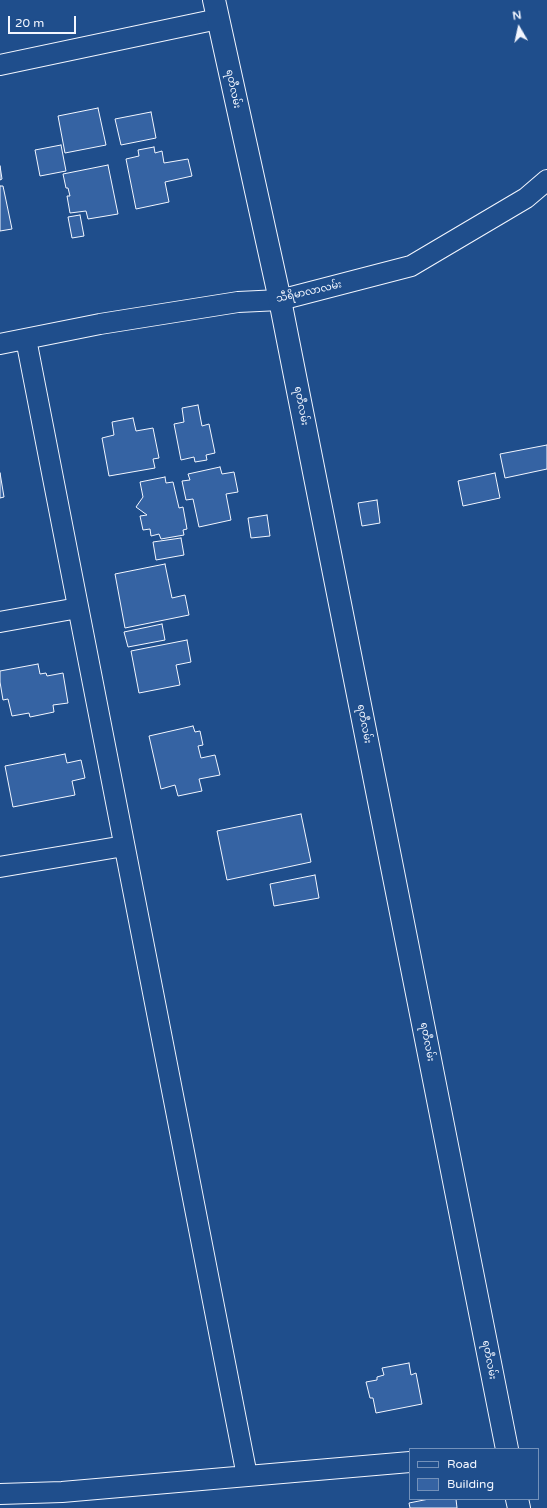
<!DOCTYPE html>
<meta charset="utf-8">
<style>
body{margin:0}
#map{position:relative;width:547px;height:1508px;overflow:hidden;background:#1f4e8c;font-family:"Varela Round",sans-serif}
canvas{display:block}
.legend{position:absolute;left:409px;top:1448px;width:130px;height:52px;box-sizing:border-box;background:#1f4e8c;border:1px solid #7391ba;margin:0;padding:5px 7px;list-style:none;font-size:12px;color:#f2f6ff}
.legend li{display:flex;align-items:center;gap:8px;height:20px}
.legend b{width:20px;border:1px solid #7391ba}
.north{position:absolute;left:499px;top:8px;width:40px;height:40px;-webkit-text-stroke:3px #1f4e8c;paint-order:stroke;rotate:351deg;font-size:11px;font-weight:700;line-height:16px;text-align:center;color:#f2f6ff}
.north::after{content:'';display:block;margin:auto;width:14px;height:18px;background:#f2f6ff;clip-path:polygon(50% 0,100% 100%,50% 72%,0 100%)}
.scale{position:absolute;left:8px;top:16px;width:68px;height:18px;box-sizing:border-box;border:2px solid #f2f6ff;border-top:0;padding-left:5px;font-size:12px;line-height:14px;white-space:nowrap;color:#f2f6ff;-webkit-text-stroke:3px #1f4e8c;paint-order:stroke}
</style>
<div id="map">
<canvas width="547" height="1508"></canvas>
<ul class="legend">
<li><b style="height:5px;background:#1f4e8c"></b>Road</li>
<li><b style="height:11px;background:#3563a3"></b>Building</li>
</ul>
<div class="north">N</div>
<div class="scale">20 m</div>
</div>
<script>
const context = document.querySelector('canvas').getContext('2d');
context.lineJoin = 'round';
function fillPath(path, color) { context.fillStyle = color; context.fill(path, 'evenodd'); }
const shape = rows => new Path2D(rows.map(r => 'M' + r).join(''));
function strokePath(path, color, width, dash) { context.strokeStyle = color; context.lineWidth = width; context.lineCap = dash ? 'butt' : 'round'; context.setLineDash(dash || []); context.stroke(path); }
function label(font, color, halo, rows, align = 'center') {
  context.font = font + ' "Varela Round","Noto Sans Myanmar",sans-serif'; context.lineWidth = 3; context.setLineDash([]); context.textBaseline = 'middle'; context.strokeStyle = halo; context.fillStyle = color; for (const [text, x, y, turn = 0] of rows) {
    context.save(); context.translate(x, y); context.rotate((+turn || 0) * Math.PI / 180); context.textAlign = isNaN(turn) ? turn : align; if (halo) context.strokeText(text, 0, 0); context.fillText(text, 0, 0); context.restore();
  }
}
const building = shape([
 [98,108,106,145,65,153,58,116,98,108],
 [151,112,156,138,121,145,115,119,151,112],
 [61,145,66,171,40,176,35,150,61,145],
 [154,147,155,153,162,151,164,163,188,159,192,176,165,182,169,202,136,209,126,159,139,156,138,150,154,147],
 [108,165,118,214,88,219,86,211,70,213,67,196,70,196,68,188,66,188,63,174,108,165],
 [0,166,2,179,0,180,0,166],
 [0,186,3,186,12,229,0,231,0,186],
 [80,215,84,236,72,238,68,217,80,215],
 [198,405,202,426,209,424,215,453,206,455,207,460,195,462,194,457,181,460,174,424,184,422,182,408,198,405],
 [133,418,136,431,153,428,159,458,153,459,155,468,109,476,102,438,114,435,112,422,133,418],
 [547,445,547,469,505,478,500,454,547,445],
 [220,467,222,474,234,472,238,492,226,494,231,520,199,527,193,499,186,500,182,481,190,480,188,474,220,467],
 [0,473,4,497,0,498,0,473],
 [495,473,500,498,463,506,458,481,495,473],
 [165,477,166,483,173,482,179,508,183,507,187,529,183,530,184,535,161,539,159,534,151,536,150,529,143,530,140,516,147,515,136,507,143,497,140,482,165,477],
 [377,500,380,523,362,526,358,503,377,500],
 [267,515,270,536,251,538,248,518,267,515],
 [181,538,184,555,156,560,153,542,181,538],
 [165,564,172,598,185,595,189,615,125,628,115,574,165,564],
 [162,624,165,640,128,647,124,632,162,624],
 [187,640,191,662,176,665,180,685,139,693,131,651,187,640],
 [38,664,40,674,46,673,47,676,63,673,68,703,53,705,54,712,30,717,29,713,12,716,8,699,3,700,0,682,0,671,38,664],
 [193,726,195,732,200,731,203,745,198,746,201,758,215,755,220,775,199,779,202,791,178,796,175,785,161,789,149,736,193,726],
 [65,754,67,763,81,760,85,778,72,781,75,795,13,807,5,766,65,754],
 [301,814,311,862,227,880,217,831,301,814],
 [315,875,319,898,274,906,270,884,315,875],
 [409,1363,411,1375,416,1373,422,1404,376,1413,373,1398,370,1398,366,1382,377,1380,377,1377,384,1375,382,1368,409,1363],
 [429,1499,456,1499,457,1508,410,1508,409,1503,429,1499]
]);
fillPath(building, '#3563a3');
strokePath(building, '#f2f6ff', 1);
const street = shape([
 [0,65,218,19],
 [26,339,247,1476],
 [0,344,100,324,238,302,280,300,411,266,526,198,547,180],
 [0,622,78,608],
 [0,867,124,846],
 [0,1494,62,1492,410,1462]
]);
const secondary = shape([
 [214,0,280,300,507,1449],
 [517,1499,519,1508]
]);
strokePath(street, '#f2f6ff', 22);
strokePath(secondary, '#f2f6ff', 24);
strokePath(street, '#1f4e8c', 20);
strokePath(secondary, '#1f4e8c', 22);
label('10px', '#f2f6ff', '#1f4e8c', [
 ["ရတီလမ်း",233,89,78],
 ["သီရိမာလာလမ်း",309,292,-13],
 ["ရတီလမ်း",301,406,79],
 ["ရတီလမ်း",364,724,79],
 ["ရတီလမ်း",427,1042,79],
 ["ရတီလမ်း",489,1360,79]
]);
</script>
